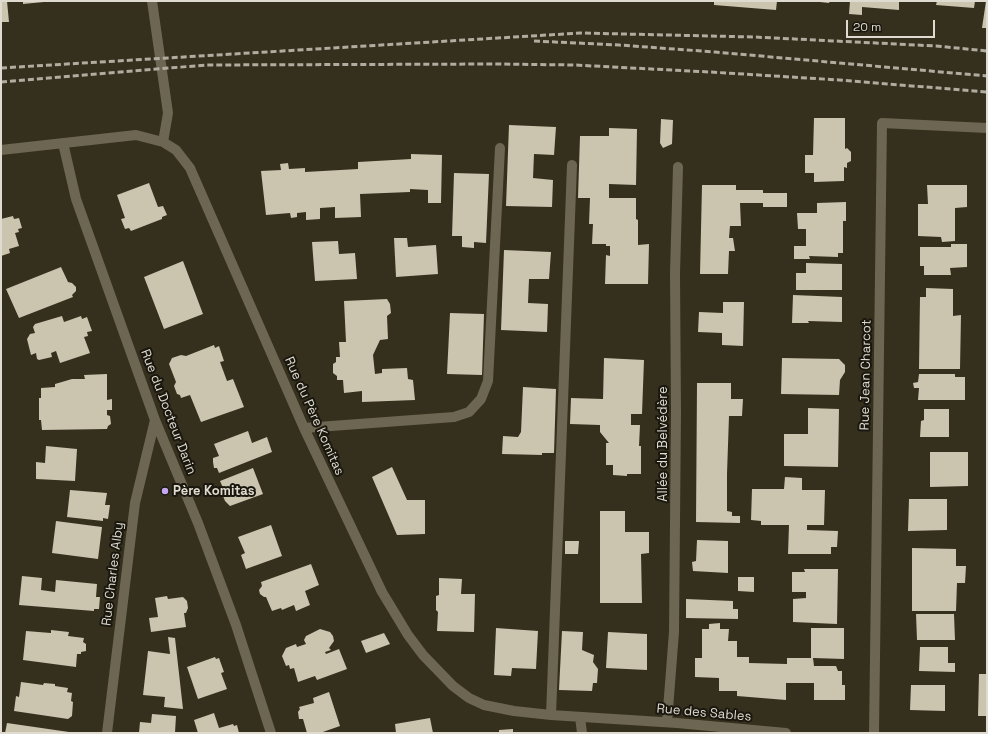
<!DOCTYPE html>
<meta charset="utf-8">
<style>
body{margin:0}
#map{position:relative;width:988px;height:734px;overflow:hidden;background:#352f1d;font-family:"Space Grotesk",sans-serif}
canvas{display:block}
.frame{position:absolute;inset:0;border:2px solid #dfdbd0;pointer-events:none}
.scale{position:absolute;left:846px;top:20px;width:89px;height:18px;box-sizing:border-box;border:2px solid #dfdbd0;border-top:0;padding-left:5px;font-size:12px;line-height:14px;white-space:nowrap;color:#dfdbd0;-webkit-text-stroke:3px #1a170f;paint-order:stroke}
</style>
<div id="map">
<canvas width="988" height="734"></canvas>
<div class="frame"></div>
<div class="scale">20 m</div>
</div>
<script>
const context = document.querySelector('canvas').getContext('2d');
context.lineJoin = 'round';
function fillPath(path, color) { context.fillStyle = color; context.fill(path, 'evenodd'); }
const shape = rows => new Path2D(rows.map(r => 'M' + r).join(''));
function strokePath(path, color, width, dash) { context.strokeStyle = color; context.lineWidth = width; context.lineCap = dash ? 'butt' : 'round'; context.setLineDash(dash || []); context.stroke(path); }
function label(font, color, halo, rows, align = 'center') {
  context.font = font + ' "Space Grotesk",sans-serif'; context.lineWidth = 4; context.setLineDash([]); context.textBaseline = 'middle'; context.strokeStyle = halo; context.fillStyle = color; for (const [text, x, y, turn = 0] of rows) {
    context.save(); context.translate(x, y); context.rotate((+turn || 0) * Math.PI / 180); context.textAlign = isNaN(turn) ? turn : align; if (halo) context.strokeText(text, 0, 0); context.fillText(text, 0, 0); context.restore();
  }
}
fillPath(shape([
 [1,1,7,1,9,22,1,22],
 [23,1,44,1,44,2,23,4],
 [714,1,777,1,776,10,714,5],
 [820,1,830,1,829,3,820,2],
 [850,1,899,1,899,10,862,7,862,15,849,14],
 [937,1,975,1,974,8,936,5],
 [986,1,987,1,987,28,982,28],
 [814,118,845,118,845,149,847,148,851,152,851,161,847,163,847,168,844,167,844,181,814,182,814,173,805,173,805,155,813,155],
 [661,119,673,120,672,144,663,148,660,143],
 [509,125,556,127,554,155,534,154,533,178,553,180,552,207,506,206],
 [609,128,637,129,636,185,609,184,609,198,636,198,636,219,638,220,638,245,649,244,648,284,605,284,606,255,610,256,610,246,606,246,606,244,592,244,593,224,589,224,590,198,578,198,580,136,609,136],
 [411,154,442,155,441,203,428,203,428,190,410,189,410,192,360,194,361,217,335,218,335,207,320,208,320,219,306,220,306,212,297,213,297,217,291,218,290,213,266,215,261,171,281,170,280,164,288,163,289,169,305,168,305,172,358,169,358,162,411,159],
 [454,173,489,174,486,243,474,242,474,248,462,247,462,236,452,236],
 [149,183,158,207,163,206,167,215,162,217,162,219,131,231,129,228,125,229,121,219,125,218,117,195],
 [702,185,736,185,736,190,763,190,763,193,787,193,787,207,763,207,763,203,740,203,741,226,730,226,729,238,733,238,735,251,729,251,728,274,700,274],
 [927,185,967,185,967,207,955,208,955,241,942,242,941,237,918,236,918,204,928,204],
 [846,202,846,221,843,221,843,253,838,253,838,257,809,256,810,259,794,259,794,246,806,246,806,229,798,229,797,213,817,213,817,203],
 [13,216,14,219,19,218,22,228,18,229,19,232,15,233,19,246,9,249,10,253,1,256,1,219],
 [394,238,407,238,408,247,436,245,438,274,396,277],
 [338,241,339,254,355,253,357,279,315,281,312,242],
 [951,244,967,244,967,267,950,268,951,275,924,275,924,266,920,266,920,247,951,247],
 [504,250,551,252,549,279,529,279,528,303,548,304,547,332,501,330],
 [183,261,203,314,164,329,144,277],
 [806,263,842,264,842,290,796,290,796,273,806,273],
 [61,267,68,282,72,283,76,287,76,291,72,295,73,297,19,318,6,289],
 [926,288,953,289,953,316,961,315,960,369,919,369,920,297,926,297],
 [793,295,842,297,842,322,808,321,809,323,792,323],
 [387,299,390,304,391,313,387,316,388,339,380,340,373,355,375,374,382,373,382,369,407,368,408,379,413,380,415,400,362,402,362,391,344,393,343,380,337,380,337,376,333,373,333,364,336,362,336,357,340,357,339,342,346,342,344,301],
 [723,302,744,302,743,346,722,345,722,333,698,332,699,312,723,313],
 [450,313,484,314,482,375,447,374],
 [62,316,64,322,81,316,82,319,87,317,92,331,87,332,88,336,84,337,90,353,60,363,56,351,51,353,52,357,39,360,37,359,36,353,31,355,27,339,30,334,35,333,33,327,35,324],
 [214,345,215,348,219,346,224,361,220,362,227,381,233,379,244,407,201,422,190,395,181,398,180,395,177,394,174,386,176,382,169,364,172,358,181,355,186,356],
 [604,358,644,360,642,414,631,414,631,425,640,425,639,446,641,446,641,474,627,474,627,476,613,475,613,465,606,465,606,443,609,443,600,432,600,425,570,424,571,398,603,399],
 [782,358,839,359,845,365,845,372,840,380,839,395,781,394],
 [107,374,107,400,112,399,112,410,107,410,107,415,110,416,111,424,108,426,107,429,42,430,41,420,39,420,39,398,41,398,41,388,55,387,55,384,72,379,85,379,84,375],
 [919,374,955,374,955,377,965,377,965,400,918,400,919,388,914,388,913,383,918,382],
 [697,383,731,383,731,399,743,399,742,416,729,416,727,474,727,511,732,512,732,516,740,516,740,523,696,522],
 [523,387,556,389,554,453,542,453,542,455,502,454,503,436,518,437,521,432],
 [808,408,839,409,838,467,784,466,784,434,808,434],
 [924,409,949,409,949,437,920,437,921,421,924,420],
 [248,431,252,443,267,437,272,452,219,473,217,468,214,468,213,462,213,458,219,456,214,444],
 [46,446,77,449,75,481,36,479,36,462,45,463],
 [930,452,968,452,968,486,930,487],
 [392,467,407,500,425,500,425,534,397,535,372,477],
 [253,468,263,494,230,506,225,501,223,496,224,490,220,481],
 [785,477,802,478,802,490,825,490,824,525,807,525,807,530,838,531,837,547,831,547,831,554,788,554,789,525,761,525,761,521,751,520,752,489,784,489],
 [70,490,107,493,105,505,110,505,108,519,103,518,103,521,67,517],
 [909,499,947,499,947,530,908,531],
 [600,511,625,511,625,532,649,532,649,553,641,554,642,603,600,603],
 [56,521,102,527,98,559,52,553],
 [271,525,282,556,246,569,241,555,245,553,238,537],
 [697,540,728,541,728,573,693,571,692,562,696,561],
 [565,541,579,541,578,554,565,554],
 [912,548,956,549,956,566,966,566,965,583,957,583,956,611,912,611],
 [311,564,319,585,305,591,310,605,296,611,294,605,282,610,281,608,272,611,266,597,264,597,260,594,259,590,262,586,261,582],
 [804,569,838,569,837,624,793,622,793,599,806,598,806,592,792,592,792,572,805,572],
 [22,576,42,578,41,590,55,592,56,580,97,584,96,597,100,597,99,609,94,609,94,611,19,605],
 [738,577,754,577,754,592,738,591],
 [439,578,462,579,461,594,475,594,474,632,437,631,438,612,436,610,436,596,439,595],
 [167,596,168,599,183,597,187,601,188,608,186,613,184,613,186,627,151,632,149,618,158,617,155,598],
 [686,599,733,601,733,609,738,609,738,619,686,618],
 [916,614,954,614,955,640,917,640],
 [720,623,720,629,729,629,728,641,737,641,737,657,749,657,749,663,787,664,787,658,811,658,811,628,844,628,844,659,813,658,814,666,836,666,838,671,842,671,842,685,845,685,845,700,814,700,814,683,786,683,786,700,737,696,737,691,719,691,719,678,695,677,695,658,702,658,702,629,709,629,709,624],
 [496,628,538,631,536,669,512,668,511,676,494,675],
 [320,629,330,632,333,636,334,641,329,648,331,650,325,652,326,654,339,649,347,669,317,680,315,676,298,682,294,668,290,669,289,665,286,666,282,656,286,648,296,644,297,647,306,644,304,640,306,636],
 [51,630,69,632,68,636,84,638,83,642,86,644,86,651,81,652,81,654,77,654,76,667,23,660,26,631,51,633],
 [562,631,583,632,582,650,594,655,593,662,598,669,597,683,593,683,592,691,559,690],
 [608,632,647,634,647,670,606,668],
 [384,633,390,644,366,653,361,641],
 [168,637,175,638,183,709,164,707,165,697,143,695,148,651,170,654],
 [920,647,948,647,948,663,955,663,955,672,919,671],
 [215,657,216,659,219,658,224,672,221,673,227,689,198,699,187,667],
 [979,674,987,674,987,716,978,716],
 [21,682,43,685,44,683,55,684,55,686,68,688,67,692,72,693,71,701,73,702,72,716,68,719,14,711,16,696,19,697],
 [911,685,945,685,945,711,910,710],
 [329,692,340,726,320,733,307,733,303,719,299,719,298,712,300,709,299,707,314,703,313,698],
 [214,713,219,728,233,724,234,726,237,725,239,733,198,733,194,720],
 [152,714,176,716,175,733,139,733,140,722,151,723],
 [430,718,433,733,396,733,395,724],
 [7,723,69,732,69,733,5,733],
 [513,729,513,733,499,733,499,730]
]), '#cbc4ae');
strokePath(shape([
 [152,1,168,113,163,142],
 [63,143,76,199,155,420,198,523,236,625,271,733],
 [1,150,136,135,163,142,176,150,190,168,304,428,382,592,408,635,423,655,453,686,469,698,484,705,514,711,551,715,677,723,786,733],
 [304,428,454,417,469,412,481,399,488,381,500,148],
 [551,715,572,165],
 [580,717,582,733],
 [667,722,674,632,676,412,675,273,678,167],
 [107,733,135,503,155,420],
 [874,733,882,123,987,128]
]), '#6c6652', 10);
strokePath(shape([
 [534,41,619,45,715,52,987,76],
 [1,68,581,33,754,37,936,46,987,51],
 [1,82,206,65,498,64,574,65,710,72,839,80,987,92]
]), '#b0ac9f', 3, [6, 3]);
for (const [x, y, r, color] of [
 [165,491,4,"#c5a7f1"]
]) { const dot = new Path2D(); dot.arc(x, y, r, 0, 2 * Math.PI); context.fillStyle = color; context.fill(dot); strokePath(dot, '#1a170f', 1.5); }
label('13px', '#dfdbd0', '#1a170f', [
 ["Rue Jean Charcot",866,375,-89],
 ["Rue du Docteur Darin",168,412,69],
 ["Rue du Père Komitas",314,416,66],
 ["Allée du Belvédère",663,444,-90],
 ["Rue Charles Alby",113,574,-83],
 ["Rue des Sables",704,713,5]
]);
label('bold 13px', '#dfdbd0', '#1a170f', [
 ["Père Komitas",173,491]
], 'left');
</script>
